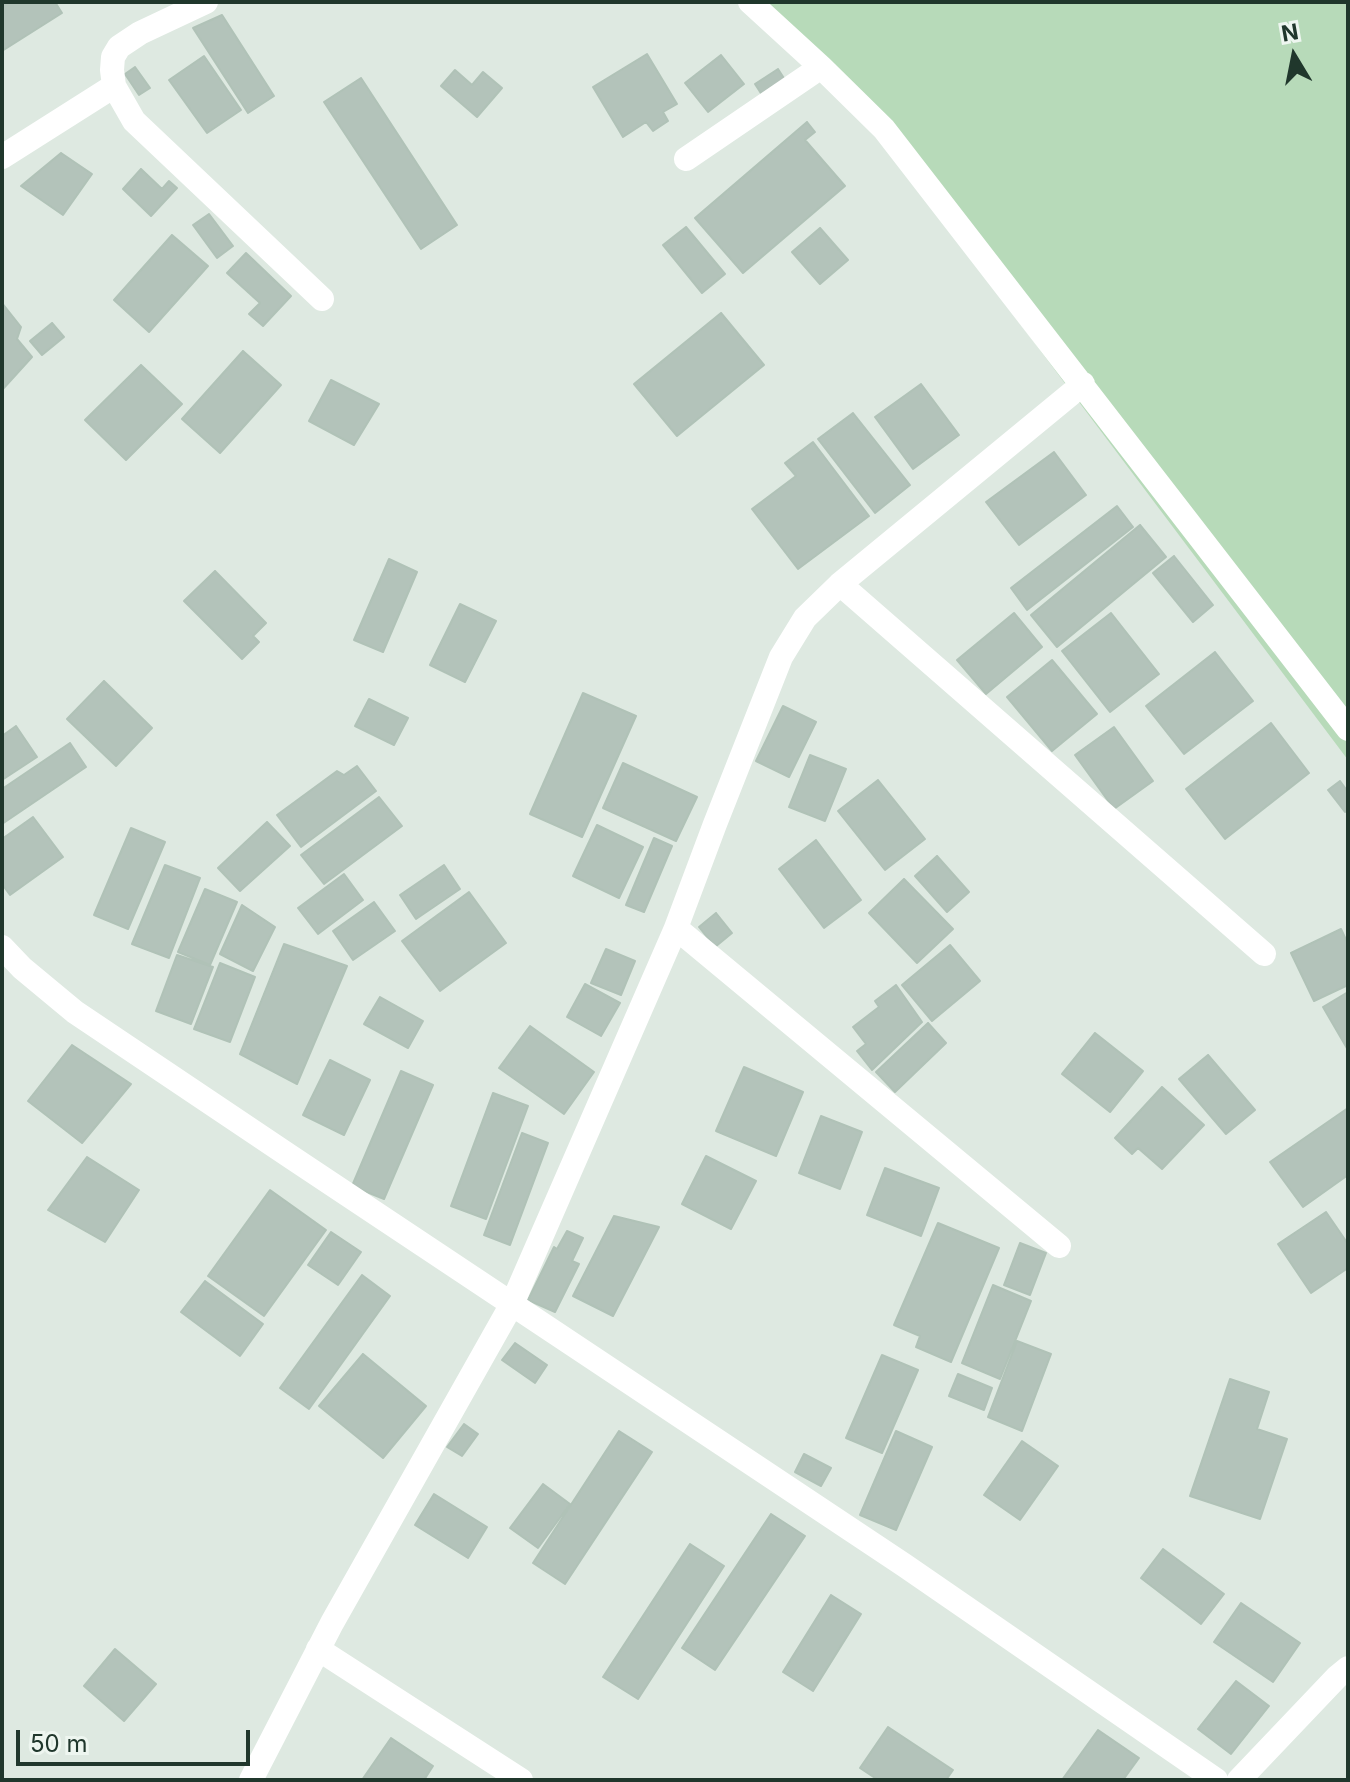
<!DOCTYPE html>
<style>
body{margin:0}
#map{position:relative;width:1350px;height:1782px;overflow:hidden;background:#dee9e1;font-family:Inter,sans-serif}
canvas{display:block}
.frame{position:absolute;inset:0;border:4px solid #20372c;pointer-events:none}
.north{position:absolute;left:1254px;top:16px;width:80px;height:80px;-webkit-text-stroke:6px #eef6f0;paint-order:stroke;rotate:350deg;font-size:22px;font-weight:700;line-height:32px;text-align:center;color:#20372c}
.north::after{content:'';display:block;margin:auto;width:28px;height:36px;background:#20372c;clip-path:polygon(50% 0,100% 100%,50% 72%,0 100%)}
.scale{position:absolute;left:16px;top:1730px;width:234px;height:36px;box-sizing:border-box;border:4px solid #20372c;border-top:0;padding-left:10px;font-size:24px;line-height:28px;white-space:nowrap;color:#20372c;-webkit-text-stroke:6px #eef6f0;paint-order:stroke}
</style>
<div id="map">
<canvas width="1350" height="1782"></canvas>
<div class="frame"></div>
<div class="north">N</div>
<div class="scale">50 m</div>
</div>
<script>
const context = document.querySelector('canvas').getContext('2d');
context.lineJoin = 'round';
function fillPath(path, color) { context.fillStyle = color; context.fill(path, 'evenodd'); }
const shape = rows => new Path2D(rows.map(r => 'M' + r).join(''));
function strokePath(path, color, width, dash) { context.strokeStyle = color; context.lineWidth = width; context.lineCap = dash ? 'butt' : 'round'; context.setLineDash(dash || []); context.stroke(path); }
fillPath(shape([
 [745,2,1348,2,1348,760,846,92]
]), '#b7dab9');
const building = shape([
 [2,2,55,2,62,13,2,51,2,2],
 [222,15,274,96,248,113,193,28,222,15],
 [647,54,677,104,663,112,668,121,653,131,646,122,623,137,593,87,647,54],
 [721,55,744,84,708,112,685,83,721,55],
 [204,56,241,110,207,133,169,80,204,56],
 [135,67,150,88,139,95,125,74,135,67],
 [778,69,787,83,764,98,755,84,778,69],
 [455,70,472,85,483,72,502,88,477,117,441,86,455,70],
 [361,78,457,225,421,249,324,102,361,78],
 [807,122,815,132,805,140,845,186,743,273,695,218,807,122],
 [61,153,92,174,63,215,21,186,61,153],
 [141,169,162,189,169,181,177,188,151,216,123,189,141,169],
 [209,214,233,246,217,258,193,225,209,214],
 [686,227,725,274,702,293,663,245,686,227],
 [820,228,848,260,820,284,792,252,820,228],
 [172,235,208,266,149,332,114,300,172,235],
 [246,253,291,296,263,326,249,314,260,303,227,273,246,253],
 [2,303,21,327,17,339,32,357,2,390,2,303],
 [721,313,764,365,677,436,634,384,721,313],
 [52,323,64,337,42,355,30,341,52,323],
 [243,351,281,385,220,453,182,419,243,351],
 [141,365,182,404,126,460,85,420,141,365],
 [331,380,379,404,354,445,309,421,331,380],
 [921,384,959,435,913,469,875,417,921,384],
 [853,413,910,485,875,513,818,439,853,413],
 [813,442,869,516,798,569,752,509,796,476,785,463,813,442],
 [1054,452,1086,495,1019,545,986,502,1054,452],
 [1117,506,1133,527,1027,610,1011,588,1117,506],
 [1140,525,1166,557,1057,647,1031,615,1140,525],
 [1174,556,1213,605,1193,622,1153,573,1174,556],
 [389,559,417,572,383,652,354,640,389,559],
 [215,571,266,623,253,636,259,642,242,659,184,601,215,571],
 [460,604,496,621,465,682,430,665,460,604],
 [1014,613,1042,647,986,694,957,660,1014,613],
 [1111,613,1159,674,1110,712,1062,651,1111,613],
 [1215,652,1253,701,1184,754,1146,706,1215,652],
 [1052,660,1097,714,1052,751,1007,697,1052,660],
 [104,681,152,728,116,766,67,719,104,681],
 [583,693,636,716,582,837,530,814,583,693],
 [369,699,408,718,394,745,355,726,369,699],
 [783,706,816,722,789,777,756,761,783,706],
 [1271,723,1309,773,1225,839,1186,789,1271,723],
 [16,726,37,757,2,780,2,736,16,726],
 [1114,727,1153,781,1114,809,1075,755,1114,727],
 [70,743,86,767,2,824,2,789,70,743],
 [810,755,846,769,825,821,789,807,810,755],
 [623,763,697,797,676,841,603,808,623,763],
 [357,766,376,791,301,847,277,815,337,771,344,775,357,766],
 [878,780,925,839,885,870,838,811,878,780],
 [1340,781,1348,792,1348,810,1345,812,1328,790,1340,781],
 [379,797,402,826,324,884,301,855,379,797],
 [33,817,63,857,10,895,2,884,2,839,33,817],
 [267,822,290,846,240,891,218,868,267,822],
 [597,825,643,847,619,898,573,876,597,825],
 [131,828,165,842,128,929,94,915,131,828],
 [654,838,672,846,644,912,626,905,654,838],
 [816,840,861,900,824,928,779,869,816,840],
 [937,856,969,892,947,912,915,876,937,856],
 [165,865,200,878,169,958,132,944,165,865],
 [444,865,460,889,416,919,400,895,444,865],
 [344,874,363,900,318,934,298,908,344,874],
 [904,879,953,929,917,963,869,913,904,879],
 [205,889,237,902,210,965,178,952,205,889],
 [469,892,506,943,440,991,402,941,469,892],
 [374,902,395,931,353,960,333,931,374,902],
 [242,905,275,927,253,971,220,954,242,905],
 [716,913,732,933,715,947,699,927,716,913],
 [1341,929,1348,944,1348,985,1314,1001,1291,953,1341,929],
 [284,944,347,966,297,1084,240,1054,284,944],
 [950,945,980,981,932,1021,902,985,950,945],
 [606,949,635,961,621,995,591,983,606,949],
 [177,955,213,967,191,1024,156,1011,177,955],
 [220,963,255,977,230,1042,194,1029,220,963],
 [585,984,620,1003,601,1036,567,1017,585,984],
 [896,985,922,1022,872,1070,857,1051,866,1044,853,1027,879,1007,875,1001,896,985],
 [1348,992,1348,1050,1323,1007,1348,992],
 [380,997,423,1021,408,1048,364,1024,380,997],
 [928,1023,946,1043,895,1092,876,1072,928,1023],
 [530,1026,594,1072,564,1114,499,1068,530,1026],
 [1095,1033,1143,1071,1110,1112,1062,1074,1095,1033],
 [72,1045,131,1084,82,1143,28,1101,72,1045],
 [1208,1055,1255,1110,1226,1134,1179,1079,1208,1055],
 [330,1060,370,1080,344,1135,303,1115,330,1060],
 [744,1067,803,1092,776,1156,716,1131,744,1067],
 [401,1071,433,1085,384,1199,352,1186,401,1071],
 [1162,1087,1204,1125,1162,1169,1138,1148,1132,1154,1115,1138,1162,1087],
 [493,1093,528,1106,486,1219,451,1206,493,1093],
 [1348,1108,1348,1175,1303,1207,1270,1162,1348,1108],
 [821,1116,862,1132,840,1189,799,1173,821,1116],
 [522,1133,548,1143,510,1245,484,1235,522,1133],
 [706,1156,756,1181,731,1229,682,1204,706,1156],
 [87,1157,139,1190,105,1242,48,1210,87,1157],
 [885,1168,939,1188,921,1236,867,1215,885,1168],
 [270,1190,326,1230,264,1316,208,1276,270,1190],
 [1326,1212,1348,1244,1348,1268,1311,1293,1278,1244,1326,1212],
 [614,1216,659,1227,613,1316,573,1296,614,1216],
 [938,1223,999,1248,951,1362,916,1347,920,1336,894,1325,938,1223],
 [567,1231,583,1238,572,1261,579,1264,555,1312,528,1300,554,1247,557,1249,567,1231],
 [331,1232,361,1252,338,1285,308,1265,331,1232],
 [1020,1243,1046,1253,1030,1295,1004,1285,1020,1243],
 [362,1275,390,1296,309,1409,280,1388,362,1275],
 [205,1281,263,1324,240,1356,181,1312,205,1281],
 [993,1285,1031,1301,1000,1379,962,1363,993,1285],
 [1017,1341,1051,1354,1022,1431,988,1417,1017,1341],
 [515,1343,547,1365,535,1383,502,1360,515,1343],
 [363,1354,426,1406,383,1458,319,1406,363,1354],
 [882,1355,918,1370,882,1453,846,1438,882,1355],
 [958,1374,992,1388,984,1410,949,1396,958,1374],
 [1230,1379,1269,1392,1257,1429,1287,1439,1260,1519,1190,1496,1230,1379],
 [464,1424,478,1434,462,1456,447,1447,464,1424],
 [619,1431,652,1452,565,1584,533,1563,619,1431],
 [896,1431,932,1447,896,1530,860,1515,896,1431],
 [1022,1441,1058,1466,1020,1520,984,1495,1022,1441],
 [804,1454,831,1468,821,1486,795,1472,804,1454],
 [543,1484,570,1504,538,1548,510,1528,543,1484],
 [434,1494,487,1527,468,1558,415,1525,434,1494],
 [771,1514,805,1536,715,1670,682,1648,771,1514],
 [690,1544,724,1566,638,1699,603,1677,690,1544],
 [1163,1549,1224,1594,1201,1624,1141,1578,1163,1549],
 [831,1595,861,1614,813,1691,783,1672,831,1595],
 [1241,1603,1300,1643,1273,1682,1214,1642,1241,1603],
 [115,1649,156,1684,124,1721,84,1686,115,1649],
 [1236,1681,1269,1706,1231,1754,1198,1729,1236,1681],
 [888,1727,953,1770,946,1780,878,1780,860,1768,888,1727],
 [1098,1730,1139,1758,1123,1780,1062,1780,1098,1730],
 [391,1738,433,1766,424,1780,362,1780,391,1738]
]);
fillPath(building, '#b3c3ba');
strokePath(building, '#b0c2b7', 2);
strokePath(shape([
 [206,2,140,33,119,47,113,57,112,70,114,86,134,121,322,299],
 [750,2,821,67,884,129,1348,729],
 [2,157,114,86],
 [686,159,821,67],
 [840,584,1264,954],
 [676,928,1059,1246],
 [2,947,22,968,75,1012,291,1157,904,1565,1216,1780],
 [318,1649,521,1780],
 [251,1780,332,1623,512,1304,676,928,715,824,781,657,805,618,840,584,1083,384],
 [1239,1780,1337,1677,1348,1668]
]), '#fff', 24);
</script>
